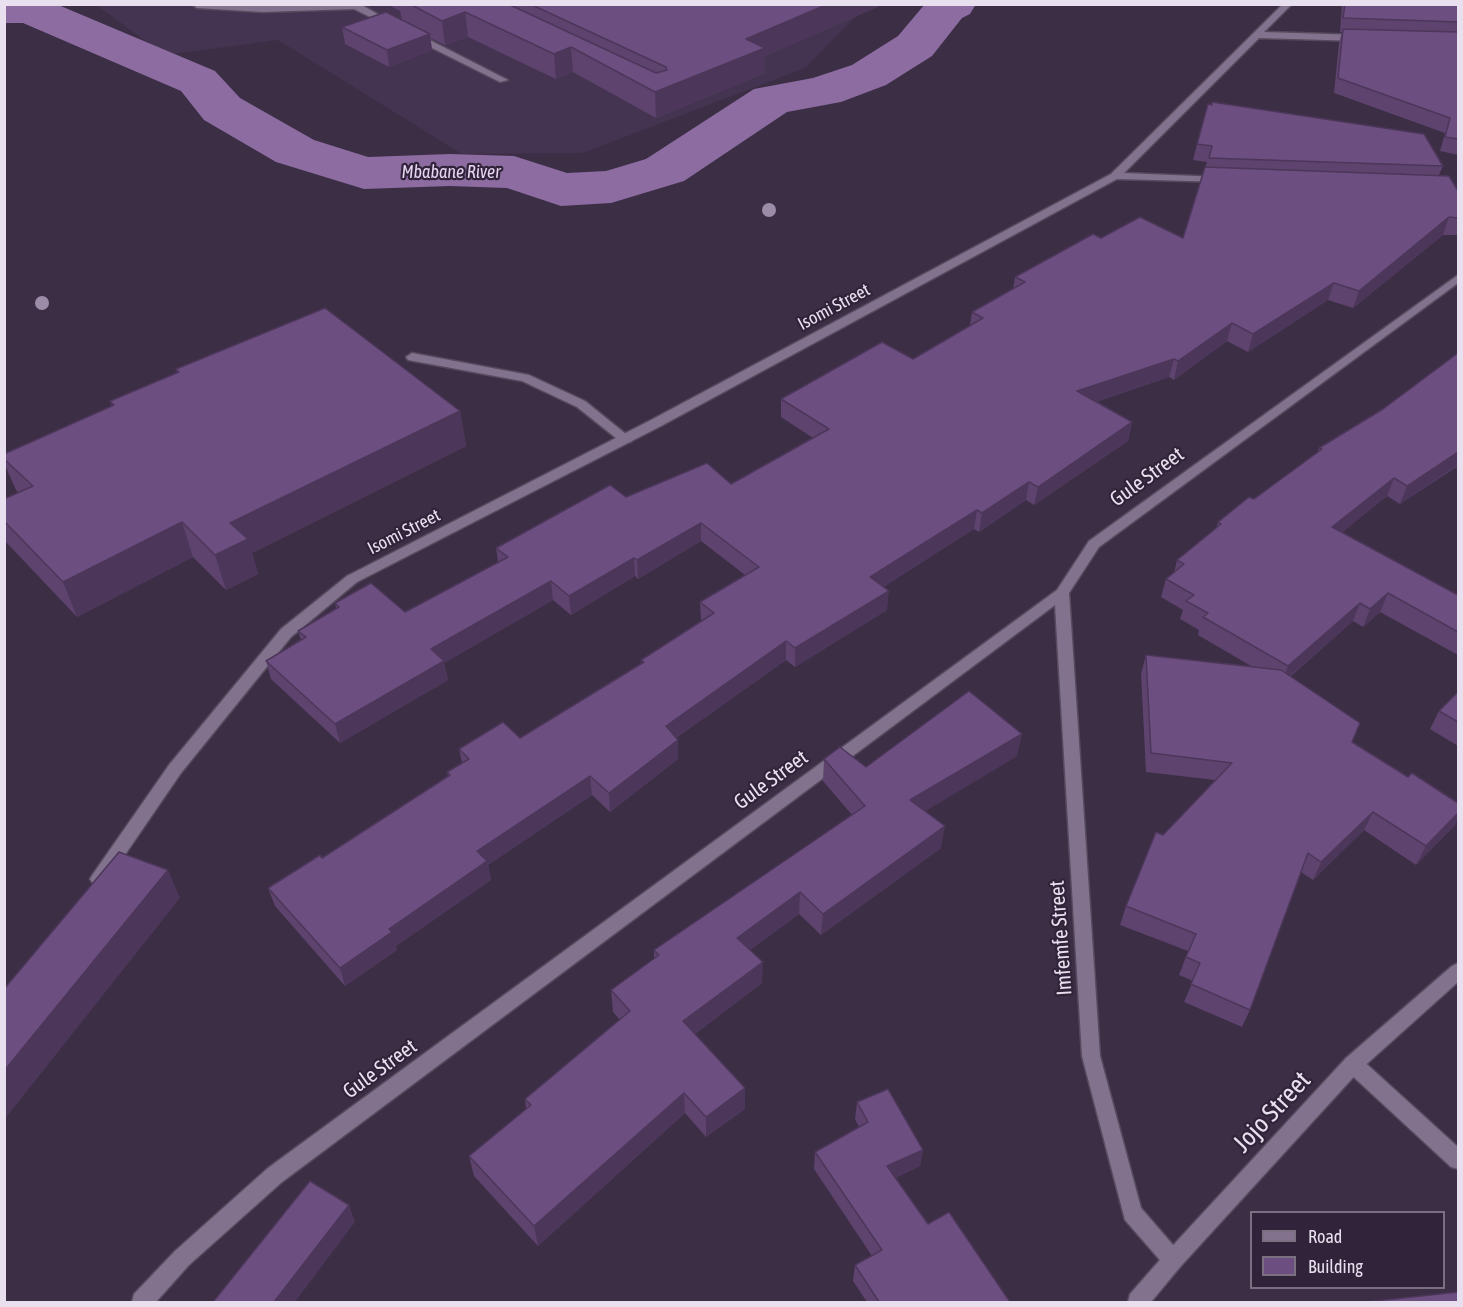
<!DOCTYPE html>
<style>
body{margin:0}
#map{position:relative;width:1463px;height:1307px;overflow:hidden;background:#3c2e45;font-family:"Asap Condensed",sans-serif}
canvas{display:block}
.frame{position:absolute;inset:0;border:6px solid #e9e0ef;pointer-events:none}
.legend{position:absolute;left:1250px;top:1211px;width:195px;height:78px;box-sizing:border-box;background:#31243a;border:2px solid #7b6f82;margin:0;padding:8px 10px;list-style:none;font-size:18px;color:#e9e0ef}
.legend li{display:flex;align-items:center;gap:12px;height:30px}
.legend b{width:30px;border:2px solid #7b6f82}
</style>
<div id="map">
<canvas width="1463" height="1307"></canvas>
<div class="frame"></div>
<ul class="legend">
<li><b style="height:8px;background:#82728d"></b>Road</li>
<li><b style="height:16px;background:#6c4e80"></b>Building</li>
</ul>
</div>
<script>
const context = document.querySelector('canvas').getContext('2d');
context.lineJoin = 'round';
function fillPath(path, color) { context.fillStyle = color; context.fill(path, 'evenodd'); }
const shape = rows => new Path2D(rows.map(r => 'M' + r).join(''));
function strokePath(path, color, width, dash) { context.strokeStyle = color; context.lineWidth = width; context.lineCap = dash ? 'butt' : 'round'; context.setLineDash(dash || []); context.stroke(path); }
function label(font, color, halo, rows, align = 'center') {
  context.font = font + ' "Asap Condensed",sans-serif'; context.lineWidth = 4.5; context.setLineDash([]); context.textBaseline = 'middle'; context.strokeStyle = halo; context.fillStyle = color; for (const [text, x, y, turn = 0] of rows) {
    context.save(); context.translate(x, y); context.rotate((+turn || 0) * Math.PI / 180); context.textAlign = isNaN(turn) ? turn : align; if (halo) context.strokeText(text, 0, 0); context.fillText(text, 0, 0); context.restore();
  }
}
fillPath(shape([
 [96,5,867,5,805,68,583,153,462,154,278,40,165,55]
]), '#453451');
fillPath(shape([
 [4,4,56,4,215,71,240,98,314,140,368,157,450,154,514,156,567,173,606,171,646,159,754,89,813,78,852,65,898,36,925,4,976,4,970,14,962,18,932,56,886,85,841,102,787,112,684,181,611,203,561,206,507,188,450,186,364,189,276,162,204,120,181,91,23,23,4,23,4,4]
]), '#8c6ca1');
const service = shape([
 [232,4,263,6,360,4,395,24,388,26,354,9,263,12,197,8,193,5,232,4],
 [412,34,418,34,508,80,500,82,412,38,412,34],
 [412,353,529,375,585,401,632,439,631,442,621,442,577,407,522,381,408,360,406,357,412,353],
 [352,574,357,576,359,579,357,582,291,637,181,773,105,884,99,886,93,884,90,879,93,874,169,765,281,629,347,576,352,574],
 [1353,1056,1360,1058,1458,1147,1458,1169,1451,1167,1346,1070,1344,1064,1346,1058,1353,1056]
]);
const minor = shape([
 [1283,4,1292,4,1264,32,1360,35,1365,38,1360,41,1259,38,1124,173,1220,177,1224,178,1224,182,1117,179,661,426,357,582,347,582,345,579,347,576,651,420,1111,174,1283,4],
 [1458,275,1458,283,1099,547,1069,593,1100,1056,1141,1208,1180,1253,1183,1260,1180,1267,1173,1270,1166,1267,1125,1220,1082,1056,1055,605,282,1182,189,1265,156,1302,132,1302,134,1294,175,1251,268,1168,1057,590,1089,541,1458,275]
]);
const tertiary = shape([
 [1458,963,1458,982,1360,1070,1180,1267,1151,1302,1128,1302,1130,1294,1166,1253,1346,1058,1452,966,1458,963]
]);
strokePath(service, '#564a5e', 3);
strokePath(minor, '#564a5e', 3);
strokePath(tertiary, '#564a5e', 3);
fillPath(service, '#82728d');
fillPath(minor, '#82728d');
fillPath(tertiary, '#82728d');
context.fillStyle = '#9d8ca8';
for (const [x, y] of [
 [769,210],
 [42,303]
]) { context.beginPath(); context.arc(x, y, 7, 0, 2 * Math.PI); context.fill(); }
fillPath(shape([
 [387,4,884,4,765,56,765,73,656,118,573,72,556,79,468,37,445,45,430,38,432,50,389,67,345,44,342,27,402,20,400,11],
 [1342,4,1458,4,1458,155,1440,151,1445,133,1334,93,1339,43,1342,32,1340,32],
 [1197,144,1443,166,1439,175,1458,191,1458,235,1443,235,1353,308,1328,300,1248,352,1227,341,1174,380,1169,377,1096,402,1132,422,1128,441,1034,505,1026,500,979,532,974,529,883,587,887,610,795,667,786,660,676,738,678,740,678,759,610,812,592,795,488,865,491,880,396,946,397,950,345,986,275,906,268,888,322,858,448,776,447,772,462,763,459,749,520,738,642,663,641,660,701,621,700,602,745,575,701,541,638,579,635,576,571,615,553,600,444,663,448,680,340,743,271,679,266,661,301,640,298,631,336,609,335,603,405,612,498,562,496,548,626,497,731,484,813,438,781,417,781,399,913,359,970,325,972,312,1013,289,1015,277,1101,238,1183,238,1207,162,1193,160],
 [1458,353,1458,466,1400,504,1387,496,1342,532,1458,595,1458,655,1380,612,1363,627,1353,621,1291,676,1352,742,1455,825,1416,865,1364,830,1313,880,1301,872,1250,1010,1242,1027,1184,1002,1193,981,1179,975,1188,951,1120,925,1126,906,1163,835,1215,780,1146,772,1141,674,1146,655,1251,666,1198,635,1199,630,1180,619,1183,610,1161,597,1166,579,1174,573,1177,560,1216,529,1218,522,1254,499,1318,452,1319,448,1383,409],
 [176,369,460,411,466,446,252,553,258,574,226,590,193,557,77,617,5,541,4,499,19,493,16,490,4,463,4,454,112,406,110,401,177,373],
 [1458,692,1458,746,1430,729,1439,711],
 [1017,756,925,811,941,848,821,935,799,914,750,950,762,983,695,1034,745,1088,745,1109,706,1137,685,1113,538,1246,474,1176,469,1156,526,1109,525,1099,620,1020,613,1012,611,990,654,959,654,950,852,815,823,781,824,759,866,767],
 [857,1102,923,1150,920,1166,895,1178,928,1224,1010,1302,867,1302,853,1281,855,1265,872,1256,814,1169,815,1152,859,1127,855,1119]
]), '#5d436e');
fillPath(shape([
 [828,4,884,4,765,56,765,73,656,118,655,92,746,39],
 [465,12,468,37,445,45,442,21],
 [430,34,432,50,389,67,387,50],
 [571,47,573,72,556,79,554,54],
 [1449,217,1443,235,1353,308,1359,291],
 [1334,283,1328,300,1248,352,1253,334],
 [1232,323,1227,341,1174,380,1178,361],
 [1174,359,1169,377,1074,409,1077,391],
 [460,411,466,446,252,553,258,574,226,590,215,555,230,523],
 [1132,422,1128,441,1034,505,1038,487],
 [1458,452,1458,465,1400,504,1407,486],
 [1394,478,1387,496,1326,546,1332,527],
 [1029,482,1026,500,979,532,982,513],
 [977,510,974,529,868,596,870,577],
 [182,522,193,557,77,617,63,582],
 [701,523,701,541,638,579,637,560],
 [634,558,635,576,571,615,569,596],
 [551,581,553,600,444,663,448,680,340,743,335,724,431,649],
 [889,591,887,610,795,667,795,648],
 [1388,593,1380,612,1363,627,1370,609],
 [1360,603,1353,621,1281,684,1288,666],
 [786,641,786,660,667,744,666,726],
 [1022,734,1017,756,907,822,910,800],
 [678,740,678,759,610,812,609,793],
 [590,776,592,795,488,865,491,880,396,946,397,950,345,986,340,968,389,929,477,851],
 [1373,812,1364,830,1313,880,1321,862],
 [1458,813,1458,819,1455,825,1416,865,1426,846],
 [945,826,941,848,821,935,823,914],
 [168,870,180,898,4,1120,4,1071],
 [800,892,799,914,737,959,737,938],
 [763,962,762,983,684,1042,683,1021],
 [745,1088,745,1109,706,1137,706,1117],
 [684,1093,685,1113,538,1246,534,1226],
 [923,1150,920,1166,884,1183,887,1166],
 [349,1205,355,1222,295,1302,274,1302]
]), '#4c375a');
const building = shape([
 [410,4,508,4,656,73,667,70,666,67,530,4,828,4,746,39,765,48,655,92,571,47,554,54,465,12,442,21,410,4],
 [1345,4,1458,4,1458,22,1343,18,1345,4],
 [386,12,430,34,387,50,342,27,386,12],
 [1343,29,1458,32,1458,139,1445,137,1450,118,1338,78,1343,29],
 [1212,102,1424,134,1443,166,1209,158,1212,146,1197,144,1208,104,1212,105,1212,102],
 [1205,167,1449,176,1458,191,1458,218,1449,217,1359,291,1334,283,1253,334,1232,323,1178,361,1174,359,1077,391,1132,422,1038,487,1029,482,982,513,977,510,870,577,889,591,795,648,786,641,666,726,678,740,609,793,590,776,477,851,487,861,389,929,392,932,340,968,268,888,320,855,322,858,450,775,447,772,469,759,459,749,503,722,520,738,644,662,641,660,714,613,700,602,759,567,701,523,637,560,634,558,569,596,551,581,431,649,444,661,335,724,266,661,306,637,298,631,339,607,335,603,371,583,405,612,508,557,496,548,610,485,626,497,707,463,731,484,829,429,781,399,882,342,913,359,983,318,972,312,1025,282,1015,277,1093,234,1101,238,1140,217,1183,238,1205,167],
 [325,308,460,411,230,523,248,539,215,555,182,522,63,582,4,521,4,499,33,486,4,459,4,454,114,405,110,401,179,372,176,369,325,308],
 [1458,353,1458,452,1407,486,1394,478,1332,527,1458,595,1458,632,1388,593,1370,609,1360,603,1288,666,1203,617,1208,613,1186,601,1194,595,1166,579,1184,564,1177,560,1221,524,1218,522,1249,497,1254,499,1322,449,1319,448,1383,409,1458,353],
 [1146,655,1281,670,1360,723,1352,742,1408,777,1412,773,1458,803,1458,813,1426,846,1373,812,1321,862,1308,853,1250,1010,1191,984,1200,963,1186,957,1196,934,1126,906,1156,832,1163,835,1232,763,1151,753,1146,655],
 [969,691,1022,734,910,800,945,826,823,914,800,892,737,938,763,962,683,1021,745,1088,706,1117,684,1093,534,1226,469,1156,531,1105,525,1099,630,1011,611,990,659,955,654,950,865,806,824,759,840,747,866,767,969,691],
 [1458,692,1458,722,1439,711,1458,692],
 [119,852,168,870,4,1071,4,989,119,852],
 [888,1089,923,1150,887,1166,928,1224,949,1212,1010,1302,879,1302,855,1265,882,1250,815,1152,868,1122,857,1102,888,1089],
 [310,1181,349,1205,274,1302,213,1302,310,1181],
 [1458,1292,1458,1302,1366,1302,1458,1292]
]);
fillPath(building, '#6c4e80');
strokePath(building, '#4c375a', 1.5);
label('italic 18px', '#e8d5f4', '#31243a', [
 ["Mbabane River",451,172]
]);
label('18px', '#e9e0ef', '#31243a', [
 ["Isomi Street",834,307,-28],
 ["Isomi Street",404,532,-27]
]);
label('21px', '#e9e0ef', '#31243a', [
 ["Gule Street",1147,477,-36],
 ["Gule Street",771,780,-36],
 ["Imfemfe Street",1061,938,-94],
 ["Gule Street",380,1069,-36]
]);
label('26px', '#e9e0ef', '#31243a', [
 ["Jojo Street",1272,1112,-47]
]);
</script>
